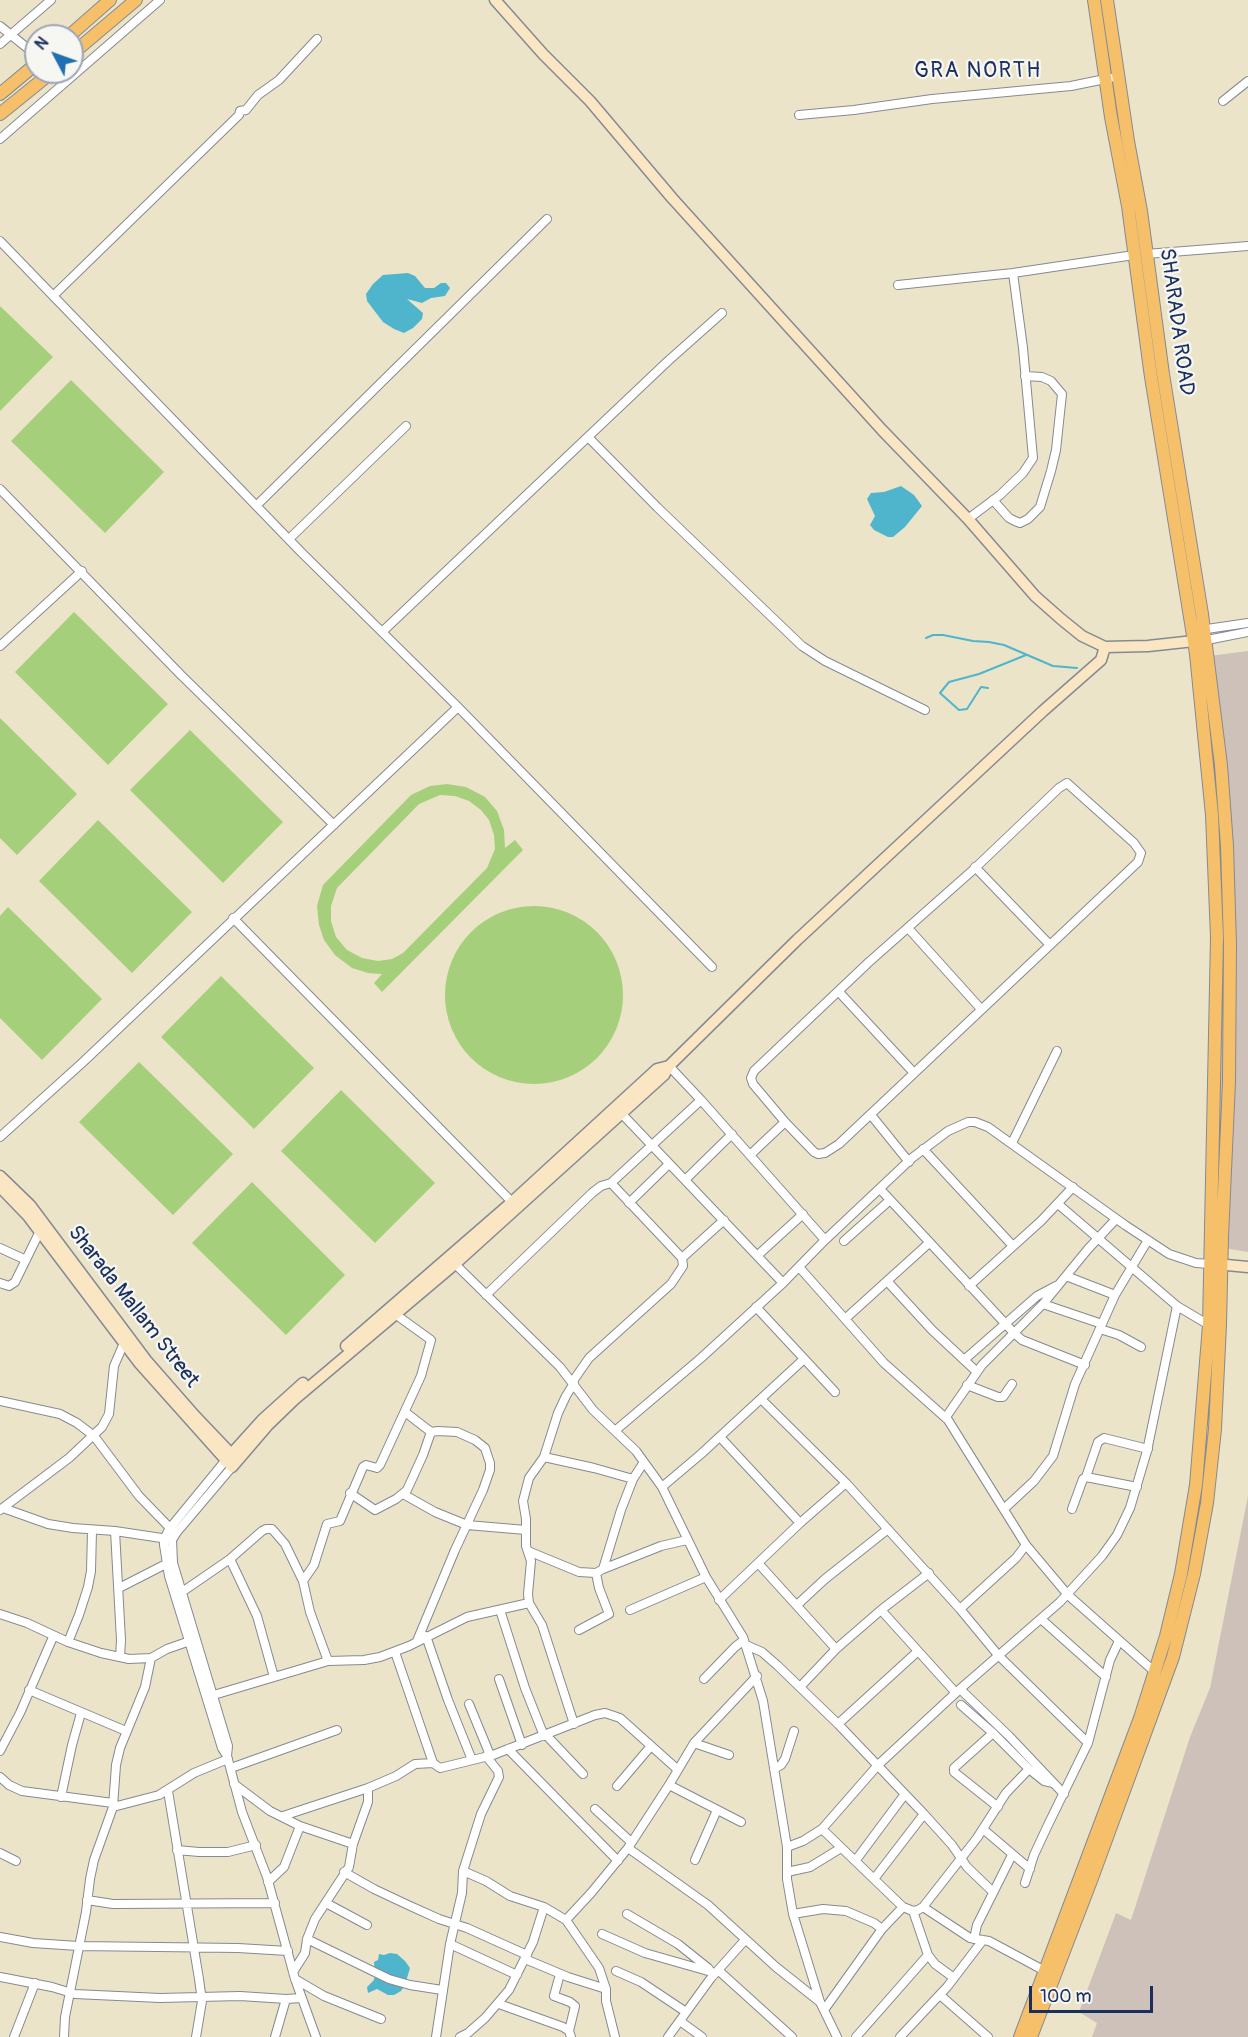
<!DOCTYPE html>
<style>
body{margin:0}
#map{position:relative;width:1248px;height:2037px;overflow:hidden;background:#ece4c8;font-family:Pangolin,sans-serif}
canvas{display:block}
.north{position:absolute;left:24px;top:24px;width:60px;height:60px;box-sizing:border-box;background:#f6f6f2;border:2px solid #9ea6b7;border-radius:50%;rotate:311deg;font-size:16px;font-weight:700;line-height:24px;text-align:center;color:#1b2f5e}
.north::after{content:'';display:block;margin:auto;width:21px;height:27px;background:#1f6fb2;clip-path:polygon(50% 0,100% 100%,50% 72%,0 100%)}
.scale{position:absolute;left:1029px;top:1986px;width:124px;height:27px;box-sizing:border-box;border:3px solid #1b2f5e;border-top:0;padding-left:8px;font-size:18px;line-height:21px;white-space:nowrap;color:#1b2f5e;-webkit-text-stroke:4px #f6f6f2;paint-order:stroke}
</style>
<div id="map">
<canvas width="1248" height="2037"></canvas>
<div class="north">N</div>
<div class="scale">100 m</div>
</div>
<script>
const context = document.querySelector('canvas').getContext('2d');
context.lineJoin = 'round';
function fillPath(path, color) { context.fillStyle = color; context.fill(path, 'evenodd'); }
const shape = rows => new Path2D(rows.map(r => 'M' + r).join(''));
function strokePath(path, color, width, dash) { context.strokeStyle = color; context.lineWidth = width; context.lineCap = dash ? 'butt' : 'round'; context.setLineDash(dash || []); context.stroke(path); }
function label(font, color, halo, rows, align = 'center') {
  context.font = font + ' Pangolin,sans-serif'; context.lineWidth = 4.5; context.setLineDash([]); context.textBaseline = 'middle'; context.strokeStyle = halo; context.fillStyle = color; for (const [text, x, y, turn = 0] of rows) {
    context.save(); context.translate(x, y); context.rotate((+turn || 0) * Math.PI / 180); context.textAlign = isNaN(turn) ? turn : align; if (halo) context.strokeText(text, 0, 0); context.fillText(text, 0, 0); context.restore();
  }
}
fillPath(shape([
 [1248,651,1248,1252,1224,1248,1209,656],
 [1248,1496,1248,2037,1092,2037,1097,2023,1079,2012,1116,1913,1131,1920,1190,1737,1210,1688]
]), '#cec1b9');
fillPath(shape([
 [0,306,53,357,0,411],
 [71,380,164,472,105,533,11,441],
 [74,612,168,704,108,765,15,672],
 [0,718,77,794,17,855,0,838],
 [190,730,283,822,223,883,130,790],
 [447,784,466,787,485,797,497,811,504,830,505,848,515,840,523,850,382,992,374,983,382,974,368,973,352,968,335,955,324,940,319,925,317,906,323,885,411,795,430,786],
 [440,795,455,796,469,801,481,810,489,820,494,835,495,849,487,868,403,953,392,959,378,961,362,958,347,950,336,937,331,921,331,906,337,888,419,804],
 [98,820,192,912,132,973,39,881],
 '445 995a89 89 0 1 1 178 0a89 89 0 1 1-178 0Z',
 [8,907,102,999,42,1060,0,1018,0,916],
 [221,976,314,1068,254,1129,161,1037],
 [139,1062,233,1154,173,1215,79,1122],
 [341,1090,435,1183,375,1243,281,1151],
 [252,1182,345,1275,286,1335,192,1243]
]), '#a5cf7b');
fillPath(shape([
 [408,273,415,276,425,288,434,288,441,283,446,283,450,288,445,296,431,298,422,303,407,299,423,313,422,319,413,328,404,333,394,329,383,322,367,301,366,294,373,284,383,275],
 [901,486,914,495,922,506,905,527,893,537,888,537,874,530,870,525,875,516,867,499,871,493,884,492],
 [390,1953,397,1954,405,1961,410,1968,405,1985,401,1991,394,1995,388,1995,377,1989,368,1993,367,1987,374,1980,375,1974,374,1962,378,1960,379,1954,384,1955]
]), '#4fb5cd');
strokePath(shape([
 [926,638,933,635,943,635,973,641,989,642,1004,645,1053,666,1077,668],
 [988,688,981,687,967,709,959,710,940,693,949,682,979,674,1026,655]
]), '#4fb5cd', 2);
const street = shape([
 [0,26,36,55],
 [0,44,51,0],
 [1223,101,1248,81],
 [799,115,854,110,932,99,1071,86,1110,78],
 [0,139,160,0],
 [0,241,301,552,458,707,712,967],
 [1146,254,1248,246],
 [898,285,1013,273,1134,255],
 [53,296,239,115,240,111,246,110,258,95,279,80,317,39],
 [588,437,658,508,802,646,825,661,925,710],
 [0,489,181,675,334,825],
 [993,500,1009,518,1015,521,1020,523,1028,519,1040,507,1051,471,1056,450,1062,394,1051,381,1042,377,1025,376],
 [257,505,547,219],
 [968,519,1000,495,1023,473,1033,458,1023,348,1013,273],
 [289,539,406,426],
 [1200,630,1248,623],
 [382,632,668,361,722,313],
 [1202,641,1248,632],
 [0,646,82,571],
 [1067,783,1134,843,1141,853,1138,862,839,1144,825,1153,818,1154,814,1152,785,1122,753,1084,751,1078,754,1071,869,962,973,870,1059,788,1067,783],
 [975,867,1050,945],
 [233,918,512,1202],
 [908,928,981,1009],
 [839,992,914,1073],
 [669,1066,701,1100,825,1240],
 [622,1114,783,1283],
 [871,1115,909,1162],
 [0,1137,82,1063,458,707],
 [1012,1143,1057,1051],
 [923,1149,1013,1246],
 [750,1155,785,1122],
 [685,1180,732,1134],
 [880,1189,1014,1333,1022,1340,1085,1365],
 [629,1203,669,1164],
 [1058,1204,1177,1306,1209,1325],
 [844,1241,890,1200],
 [0,1248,26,1260],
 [758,1255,803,1214],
 [682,1258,724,1220],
 [455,1264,560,1367,593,1410,636,1451,662,1487,706,1577,743,1637,763,1701,787,1847,787,1879,793,1914,820,2002,837,2037],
 [799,1267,884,1363,948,1420,1026,1545,1068,1595,1156,1673],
 [1066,1276,1115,1295],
 [887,1281,932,1330,977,1372],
 [0,1283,9,1286,15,1282,40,1231],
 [969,1286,1041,1221,1073,1187],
 [486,1295,592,1193,601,1186,611,1183,701,1100],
 [1043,1304,1102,1324],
 [756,1307,835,1392],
 [845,1319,929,1243],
 [1100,1329,1119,1335,1141,1347],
 [964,1360,1037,1296,1056,1286],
 [573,1381,589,1358,671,1284,683,1266,682,1258,611,1183],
 [967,1385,998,1397,1003,1397,1012,1384],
 [761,1399,846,1483,960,1609,998,1655,1088,1743],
 [0,1401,60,1414,77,1423,94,1436,139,1496,170,1528],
 [946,1417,982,1365,1043,1304,1088,1249,1116,1219],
 [616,1430,701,1358,783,1283,825,1240,912,1158,948,1131,968,1122,975,1122,988,1127,1125,1225,1169,1254,1196,1263,1210,1264],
 [720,1437,800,1523],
 [544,1457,594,1468,633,1479],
 [225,1461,170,1528,164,1539,164,1545,169,1576,222,1748,227,1756],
 [232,1467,177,1532,172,1540,173,1563,228,1746,227,1756,242,1812,267,1877,295,1979,316,2037],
 [1086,1477,1098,1442,1104,1438,1148,1449],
 [662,1487,701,1454,804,1359],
 [350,1493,375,1510,396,1499,407,1490,423,1455,431,1432,405,1412],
 [403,1494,435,1512,467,1525,526,1530],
 [3,1508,48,1524,73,1528,115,1531,168,1539],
 [1005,1508,1034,1481,1053,1456,1075,1384,1115,1295,1148,1240],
 [1072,1509,1083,1479,1086,1477,1137,1487],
 [0,1510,69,1458,102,1427,109,1414,114,1366,124,1343],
 [115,1531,121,1640,120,1657],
 [528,1551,579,1572,596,1573],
 [230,1559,257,1616,274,1677],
 [758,1563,836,1649],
 [603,1569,661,1546,687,1540],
 [303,1581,314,1565,327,1524,340,1521,363,1467,366,1465,377,1468,380,1465,421,1376,431,1340,395,1314],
 [119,1588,166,1564],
 [182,1592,230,1559,262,1531,266,1529,272,1529,285,1544,303,1581,310,1612,328,1661],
 [719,1600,800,1523,846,1483],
 [797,1605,825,1579,888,1529],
 [960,1609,1016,1558,1026,1545],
 [500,1610,525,1688,544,1736],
 [630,1610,706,1577],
 [881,1610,956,1693],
 [0,1614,27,1623,68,1642,101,1653,129,1659,151,1658,167,1649,190,1641],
 [1041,1619,1106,1677],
 [579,1630,609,1614,599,1588,596,1573,603,1569,621,1510,633,1479,644,1462],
 [426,1636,448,1700,472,1760],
 [417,1641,455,1550,483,1490,490,1470,490,1463,485,1448,475,1440,457,1432,438,1431,431,1432],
 [68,1642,79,1615,88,1587,91,1571,92,1531],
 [746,1645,762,1652,778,1666,838,1724,924,1814,952,1845,967,1867,993,1892],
 [395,1652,433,1763],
 [499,1679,522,1745],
 [704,1679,735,1647,744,1640],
 [800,1687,836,1649,881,1610,929,1573],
 [960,1689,1009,1736,1064,1794],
 [29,1690,126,1731],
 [207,1697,328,1661,364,1660,380,1657,409,1646,467,1617,529,1603],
 [469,1704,490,1755],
 [961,1705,993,1733],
 [574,1724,542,1625,529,1603,528,1594,531,1561,526,1546,526,1519,523,1501,529,1478,544,1457,558,1413,566,1396,574,1383],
 [838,1724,917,1652],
 [546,1735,583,1774],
 [694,1743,729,1755],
 [508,1749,618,1861],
 [0,1751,20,1713,53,1637],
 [231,1768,337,1730],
 [774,1769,781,1765,785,1759,794,1731],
 [0,1777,9,1785,22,1791,113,1803],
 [234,1784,270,1811,300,1826,353,1844],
 [669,1785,741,1822],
 [617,1786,651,1746],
 [168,1791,199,1979,202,2001,196,2037],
 [61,1797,72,1745,81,1713],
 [113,1807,159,1795,194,1773,228,1759],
 [998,1807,954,1772,954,1768,993,1733,1029,1769],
 [595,1809,631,1842],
 [283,1816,368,1788,396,1776,415,1764,433,1763,440,1768,493,1755,595,1715,605,1713,620,1718,677,1769],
 [822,1829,903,1907,913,1911,918,1910,923,1907,977,1838,1006,1793,1029,1769,1044,1781,1053,1783],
 [983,1829,1030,1869],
 [787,1847,803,1841,822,1829,878,1765,960,1689,1060,1602,1102,1556,1117,1535,1130,1508,1147,1451,1177,1306],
 [628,1848,708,1905,776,1967,820,2002],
 [177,1850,199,1852,228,1852,256,1845],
 [0,1853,16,1861],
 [695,1860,717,1810],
 [856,1860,905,1794],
 [463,1871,486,1881,510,1896,544,1907,566,1920,599,1968,606,1989,606,2001,615,2037],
 [344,1872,374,1889,408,1905,439,1919,467,1928,527,1955],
 [787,1872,810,1867,841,1848],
 [874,1879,924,1814],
 [268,1882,284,1867,300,1826],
 [1025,1883,1034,1855,1047,1827,1088,1743,1110,1660,1119,1641],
 [87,1900,113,1904,275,1903],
 [326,1903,367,1925],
 [923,1907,970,1938,989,1941,1045,1971],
 [913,1911,928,1955,935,1964,954,1978],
 [627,1914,678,1944,708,1968,711,1972],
 [793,1914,823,1909,846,1911,874,1923,882,1929],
 [566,1920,591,1893,628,1848,669,1785,694,1743,757,1676],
 [602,1934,645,1953,715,1973],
 [0,1937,33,1943,78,1946,238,1948,288,1951],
 [307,1939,389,1979,410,1985,442,1990],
 [974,1939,977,1925,1012,1855],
 [450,1944,517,1975],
 [525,1959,568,1977,606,1989],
 [718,1970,792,2037],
 [616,1971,641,1982,686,2012],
 [293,1972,305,1953,307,1939,315,1919,349,1867,353,1844,368,1802,368,1788],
 [560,1974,554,1996,570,2002,575,2006,569,2031],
 [0,1977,52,1987,75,1994,160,1998,240,1996,286,1999,301,1998],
 [295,1979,324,1996,381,2019],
 [940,1995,988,2037],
 [499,2004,563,2027,569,2031,571,2037],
 [824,2010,882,1929,903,1907],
 [680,2021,702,2037],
 [14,2037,35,1983],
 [64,2037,65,2017,86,1912,90,1879,94,1860,113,1807,116,1765,120,1748,145,1687,151,1658],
 [275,2037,286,1999],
 [436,2037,450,1944,462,1893,463,1871,481,1814,499,1777,498,1771,486,1756],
 [460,2037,468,2033,485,2018,509,1990,533,1942,544,1907],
 [668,2037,711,1978,745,1940],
 [856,2037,928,1955],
 [900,2037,947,1987,983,1940]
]);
const secondary = shape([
 [495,0,543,54,590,101,672,198,882,430,968,519,1035,596,1061,619,1082,636,1105,647,1148,646,1194,641],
 [0,1176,30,1205,146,1360,195,1416,235,1458],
 [0,1187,28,1216,140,1364,232,1467,268,1425,295,1399,455,1264,664,1075,669,1066,797,940,1043,711,1101,660,1105,647],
 [1216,1264,1248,1267],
 [346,1346,512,1202,657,1069,669,1066],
 [225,1461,262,1420,303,1383]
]);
const primary = shape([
 [69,36,110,0],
 [72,54,136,0],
 [0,94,36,64],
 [0,114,52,72],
 [1020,2037,1140,1718,1166,1636,1181,1574,1196,1485,1209,1325,1217,937,1212,815,1196,654,1151,377,1128,206,1111,117,1094,0],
 [1031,2037,1092,1878,1173,1657,1194,1574,1207,1503,1215,1429,1220,1325,1222,1237,1229,1082,1230,944,1227,846,1221,765,1202,614,1163,374,1141,211,1128,141,1107,0]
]);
strokePath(street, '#848a93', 10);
strokePath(secondary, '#848a93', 13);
strokePath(primary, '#848a93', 14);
strokePath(street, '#fff', 8);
strokePath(secondary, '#fbe6c4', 10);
strokePath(primary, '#f6c06b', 12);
label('21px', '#1b2f5e', '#f6f6f2', [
 ["SHARADA ROAD",1176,322,82],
 ["Sharada Mallam Street",133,1307,52]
]);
context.letterSpacing = '1.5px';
label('22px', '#1b2f5e', '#f6f6f2', [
 ["GRA NORTH",978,71]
]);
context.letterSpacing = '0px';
</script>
